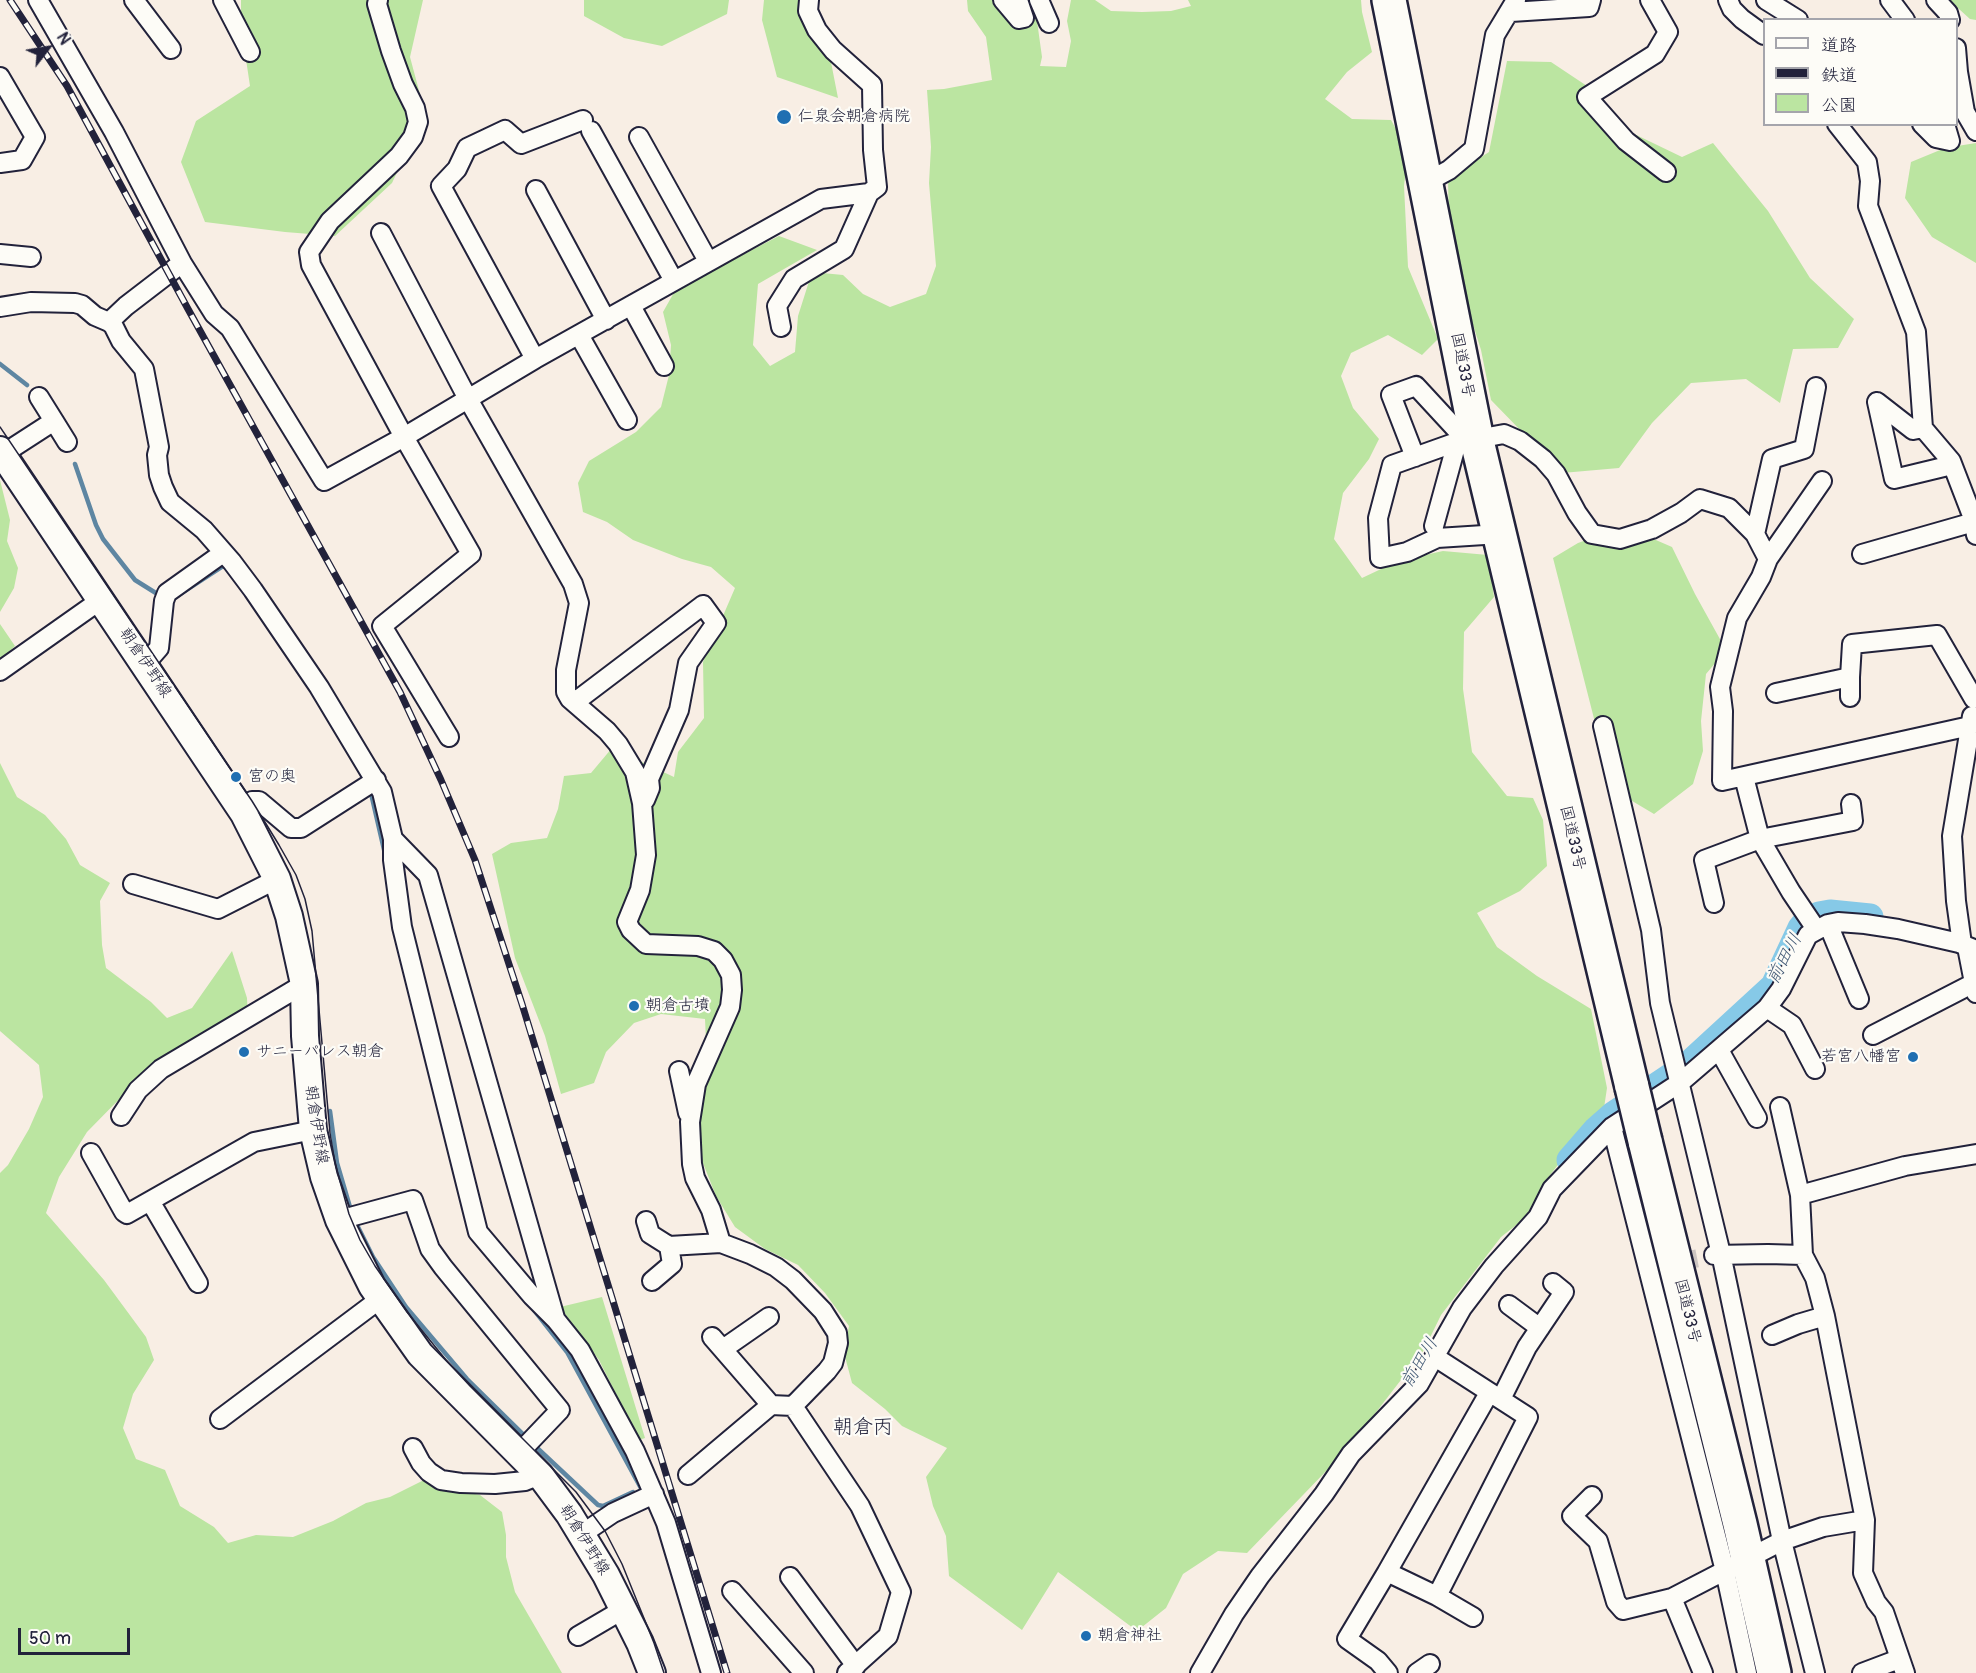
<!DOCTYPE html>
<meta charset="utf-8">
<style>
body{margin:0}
#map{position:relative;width:1976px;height:1673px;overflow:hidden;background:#f8eee4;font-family:Pangolin,"Klee One",sans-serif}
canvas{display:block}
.legend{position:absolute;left:1763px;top:18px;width:195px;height:108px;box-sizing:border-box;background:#fdfcf7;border:2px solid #a5a5ac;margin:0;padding:8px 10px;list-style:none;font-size:18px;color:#22223b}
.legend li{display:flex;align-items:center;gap:12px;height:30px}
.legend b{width:30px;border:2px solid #a5a5ac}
.north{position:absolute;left:18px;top:18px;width:60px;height:60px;-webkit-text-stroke:4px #fdfcf7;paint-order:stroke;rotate:59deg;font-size:16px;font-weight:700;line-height:24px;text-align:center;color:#22223b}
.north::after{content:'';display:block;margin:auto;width:21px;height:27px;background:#22223b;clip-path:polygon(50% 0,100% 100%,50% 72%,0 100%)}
.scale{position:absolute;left:18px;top:1628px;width:112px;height:27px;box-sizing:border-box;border:3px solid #22223b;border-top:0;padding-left:8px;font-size:18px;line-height:21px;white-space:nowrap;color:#22223b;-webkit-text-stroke:4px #fdfcf7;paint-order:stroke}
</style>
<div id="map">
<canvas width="1976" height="1673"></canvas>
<ul class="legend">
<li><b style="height:8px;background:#fdfcf7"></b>道路</li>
<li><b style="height:8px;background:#22223b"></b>鉄道</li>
<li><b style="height:16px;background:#bbe5a1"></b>公園</li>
</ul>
<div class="north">N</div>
<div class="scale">50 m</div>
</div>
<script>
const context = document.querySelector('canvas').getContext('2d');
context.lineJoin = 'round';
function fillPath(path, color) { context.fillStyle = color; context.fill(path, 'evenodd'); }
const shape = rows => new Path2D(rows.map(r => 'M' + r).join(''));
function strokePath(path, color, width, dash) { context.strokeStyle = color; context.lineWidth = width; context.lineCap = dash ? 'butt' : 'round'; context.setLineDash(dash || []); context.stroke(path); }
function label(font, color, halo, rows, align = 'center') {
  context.font = font + ' Pangolin,"Klee One",sans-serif'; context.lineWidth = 4.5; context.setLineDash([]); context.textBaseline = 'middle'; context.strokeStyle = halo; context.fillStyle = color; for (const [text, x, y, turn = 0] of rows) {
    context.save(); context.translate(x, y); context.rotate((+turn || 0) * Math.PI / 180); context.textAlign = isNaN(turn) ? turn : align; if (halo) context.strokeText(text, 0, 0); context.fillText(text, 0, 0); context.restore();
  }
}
fillPath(shape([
 [241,0,423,0,410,57,425,113,392,183,335,236,285,232,205,222,181,162,196,121,250,86,241,26],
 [584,0,729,0,727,14,662,46,624,38,584,16],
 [764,0,802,0,830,57,838,98,777,77,762,20],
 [967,0,1024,0,1037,21,1042,57,1040,66,1066,67,1071,41,1067,21,1071,0,1095,0,1111,11,1142,12,1171,11,1191,6,1188,0,1361,0,1362,12,1372,52,1347,72,1325,99,1352,119,1391,120,1408,151,1404,186,1408,267,1438,339,1422,355,1388,335,1351,353,1341,376,1353,408,1379,439,1369,459,1343,493,1334,539,1362,578,1398,561,1443,551,1488,555,1494,597,1464,632,1463,689,1472,752,1507,796,1533,798,1543,820,1547,866,1520,891,1477,913,1497,947,1537,976,1591,1009,1607,1088,1604,1108,1583,1132,1544,1183,1525,1218,1501,1237,1441,1315,1424,1350,1367,1424,1331,1466,1247,1553,1218,1551,1183,1574,1166,1608,1137,1631,1058,1572,1022,1630,949,1576,946,1536,933,1506,926,1477,947,1448,902,1426,885,1409,852,1383,844,1353,849,1326,825,1293,798,1265,765,1249,735,1227,716,1196,699,1153,699,1119,707,1062,705,1019,661,1014,634,1023,606,1052,594,1083,561,1094,545,1036,515,958,492,854,511,843,547,838,558,809,564,776,591,773,612,748,674,777,678,752,704,718,703,662,735,588,711,567,682,559,633,540,607,522,583,512,578,483,589,461,636,432,661,407,669,375,671,345,663,312,676,289,779,236,817,250,758,284,753,345,770,366,795,352,798,316,812,272,843,275,863,294,890,307,926,294,936,266,929,183,931,147,927,90,944,89,992,80,986,37,968,11],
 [1949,0,1976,0,1976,20,1970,19],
 [1507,61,1551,62,1587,86,1626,130,1682,157,1713,143,1768,211,1810,278,1854,319,1838,348,1793,349,1780,403,1746,379,1691,383,1652,423,1619,468,1562,473,1491,400,1481,350,1460,283,1449,224,1448,179,1489,152],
 [1976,143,1976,263,1932,237,1905,198,1911,162,1945,148],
 [0,480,10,520,7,541,18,568,14,588,0,612],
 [1611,531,1642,534,1672,547,1695,594,1726,650,1706,674,1701,721,1703,751,1693,784,1654,814,1612,789,1553,558,1578,543],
 [0,624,15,646,0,661],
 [0,763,17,797,45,815,66,839,80,865,110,883,100,901,102,945,106,968,151,1002,167,1018,192,1008,232,951,247,998,248,1022,140,1078,87,1132,59,1177,46,1213,104,1280,146,1337,154,1360,133,1394,123,1428,136,1459,165,1470,180,1506,214,1527,228,1543,256,1535,293,1537,333,1521,366,1503,390,1497,424,1480,455,1490,480,1495,502,1512,506,1535,506,1557,515,1592,562,1673,0,1673,0,1173,8,1165,29,1129,43,1097,39,1065,0,1031],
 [602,1297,645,1438,639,1440,599,1360,560,1307]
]), '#bbe5a1');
strokePath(shape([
 [0,364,27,385],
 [75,464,96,525,103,539,135,580,159,595],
 [177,596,223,566,228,568],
 [370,789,385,854],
 [330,1111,337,1163,352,1214],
 [355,1221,373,1257,406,1307,467,1379,528,1439],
 [534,1310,567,1352,643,1492],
 [534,1445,598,1505,603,1506,633,1492]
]), '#5e86a2', 4.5);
strokePath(shape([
 [1688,1065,1774,986,1801,928,1807,921,1819,915,1830,913,1870,917],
 [1570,1160,1596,1130,1613,1115,1673,1075]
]), '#86c9e7', 27);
strokePath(shape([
 [1653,1267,1714,1255]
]), '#cdc5c2', 18, [18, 9]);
const street = shape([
 [38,0,114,132,182,263,126,306,109,322,113,325,121,341,144,369,159,447,157,455,159,475,163,487,170,502,204,530,232,562,253,590,319,687,382,792,393,839,393,860,402,927,478,1232,532,1296,556,1320,580,1350,635,1451,666,1523,711,1673],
 [134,0,171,49],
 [223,0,250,52],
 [378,0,377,4,391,51,403,84,415,108,418,122,413,137,399,156,330,221,309,252,311,265,404,437,471,554,382,626,449,737],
 [1003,0,1019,19,1024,18,1018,0],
 [1039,0,1049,23],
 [1650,0,1668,32,1655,54,1587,97,1626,141,1666,172],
 [1728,0,1732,9,1742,19,1764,35],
 [1766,0,1798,20],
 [1890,0,1905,20],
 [1936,0,1948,13,1950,20],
 [1511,12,1589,7,1591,0],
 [1956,48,1958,72,1965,112,1976,131],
 [0,77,35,137,22,160,0,163],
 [1837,124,1867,162,1870,181,1868,206,1916,332,1923,428,1951,461,1973,518,1976,535],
 [1922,124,1936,138,1950,141,1945,124],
 [591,131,674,281],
 [639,137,708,261],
 [1425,183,1449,170,1474,149,1495,35,1516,0],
 [536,190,606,320],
 [381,233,468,399,573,584,579,603,566,670,566,692,570,699,607,731,618,744,635,772,642,803,646,855,640,890,627,922,631,930,646,944,698,946,714,951,723,960,731,975,732,990,730,1007,696,1084,690,1122,692,1164,695,1178,711,1210,721,1243,750,1254,776,1267,793,1280,823,1311,837,1333,838,1343,833,1363,827,1371,793,1406,860,1506,901,1592,888,1636,847,1673],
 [0,254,31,257],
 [182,263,214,314,230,328,324,481,404,437,535,359,821,199,869,193,877,187,873,150,872,85,833,50,817,30,808,11,809,0],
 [631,306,664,366],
 [0,307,31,302,75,303,82,305,95,316,109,322],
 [781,327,777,306,794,279,844,249,869,193],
 [579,335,627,420],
 [535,359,441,186,457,169,467,148,505,130,521,144,583,120],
 [1877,402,1894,479,1952,465],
 [1877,402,1913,430,1923,428],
 [54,421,67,442],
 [3,454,54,421,39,397],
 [1415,457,1391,395,1416,386,1465,439],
 [1434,526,1457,442],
 [1500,534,1437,538,1407,552,1380,558,1378,518,1392,465,1465,439,1477,439,1504,434,1520,441,1543,459,1556,474,1577,513,1592,534,1620,539,1652,529,1681,513,1700,499,1729,508,1755,534,1768,559,1761,577,1737,618,1720,687,1723,711,1722,781,1970,726],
 [1755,534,1772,459,1804,449,1816,387],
 [1862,554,1974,522],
 [1768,559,1822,481],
 [145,664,159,648,164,601,167,593,223,553],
 [0,671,102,599],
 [1850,677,1850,697],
 [1776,693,1850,677,1852,644,1937,635,1974,699],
 [575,702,703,605,716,623,688,663,679,710,649,779,650,788,645,800],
 [1603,726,1651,930,1660,1003,1721,1254,1782,1541,1815,1673],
 [1744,777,1760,839,1791,892,1816,929],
 [241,808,252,801,259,801,291,828,301,828,376,780],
 [393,839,428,875,555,1318],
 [133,884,218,909,277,879],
 [1714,903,1704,860,1760,839,1853,821,1851,804],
 [1828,924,1859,999],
 [1962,944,1956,901,1952,836,1972,716],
 [1967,947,1976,993],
 [1767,1008,1792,1025,1815,1069],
 [1873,1035,1974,983],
 [1719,1050,1757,1118],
 [679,1071,688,1113],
 [1780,1107,1800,1195],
 [121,1116,138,1090,161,1069,304,984],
 [1612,1127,1725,1571,1747,1673],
 [91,1153,124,1212,127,1214,254,1142,313,1130],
 [150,1201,198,1283],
 [339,1220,413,1200,430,1249,443,1267,560,1410,519,1453],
 [646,1221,650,1234,669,1246,721,1243],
 [1714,1255,1768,1254,1803,1255],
 [652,1281,672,1264,669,1246],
 [1509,1305,1540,1328],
 [1772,1335,1798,1324,1825,1316],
 [712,1337,771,1405],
 [723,1349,769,1317],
 [1435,1357,1528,1417,1437,1596,1387,1572,1489,1393],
 [1501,1399,1527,1347,1564,1292,1553,1283],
 [220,1419,380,1299],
 [413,1448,421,1463,429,1472,441,1480,461,1483,495,1484,525,1481,540,1475],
 [688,1475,771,1405,793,1406],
 [1592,1496,1572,1516,1598,1541,1616,1602,1623,1610,1672,1598],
 [582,1534,613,1513,654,1494],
 [1387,1572,1347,1639,1378,1661,1388,1673],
 [790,1577,856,1666],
 [732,1591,804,1673],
 [1437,1596,1473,1617],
 [578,1636,624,1609],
 [1200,1673,1234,1614,1260,1576,1324,1494,1351,1454,1419,1384,1462,1308,1494,1266,1538,1217,1552,1189,1612,1127,1681,1082,1767,1008,1781,989,1808,935,1828,924,1838,922,1865,924,1898,929,1959,943,1976,950],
 [1417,1673,1430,1664],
 [1703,1673,1672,1598,1782,1541,1823,1527,1865,1520],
 [1862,1673,1899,1659],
 [1905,1673,1884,1612,1876,1602,1863,1573,1865,1520,1825,1316,1815,1278,1803,1255,1800,1195,1905,1166,1976,1154]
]);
const secondary = shape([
 [0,450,244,814,277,879,289,916,304,984,305,1036,313,1130,324,1177,339,1220,372,1286,420,1354,540,1475,569,1514,606,1575,640,1643,652,1673]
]);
const highway = shape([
 [1389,0,1478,445,1632,1087],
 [1645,1141,1740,1524,1774,1673]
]);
strokePath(street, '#22223b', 22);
strokePath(secondary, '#22223b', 30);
strokePath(highway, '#22223b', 38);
strokePath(street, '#fdfcf7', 18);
strokePath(secondary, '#fdfcf7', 26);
strokePath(highway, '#fdfcf7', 33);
strokePath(shape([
 [0,427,252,801,279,845,296,875,305,899,312,931,330,1133,335,1163,349,1214,360,1240,375,1266,407,1312,446,1360,470,1386,576,1492,605,1531,622,1564,654,1643,664,1673]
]), '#22223b', 1.5);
const rail = shape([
 [10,0,67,86,188,309,400,692,441,780,475,860,522,1004,727,1673]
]);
strokePath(rail, '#22223b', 7);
strokePath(rail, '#fdfcf7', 4.5, [14]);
const highwayBridge = shape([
 [1632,1087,1645,1141]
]);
strokePath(highwayBridge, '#22223b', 38, []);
strokePath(highwayBridge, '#fdfcf7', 33);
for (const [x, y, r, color] of [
 [784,117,8,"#1f6fb2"],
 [236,777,6,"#1f6fb2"],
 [634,1006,6,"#1f6fb2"],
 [244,1052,6,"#1f6fb2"],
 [1913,1057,6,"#1f6fb2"],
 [1086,1636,6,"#1f6fb2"]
]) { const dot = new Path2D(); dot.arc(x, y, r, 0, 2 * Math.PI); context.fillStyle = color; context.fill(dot); strokePath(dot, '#fdfcf7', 2); }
label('16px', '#22223b', '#fdfcf7', [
 ["仁泉会朝倉病院",798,117],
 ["宮の奥",248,777],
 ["朝倉古墳",646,1006],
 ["サニーパレス朝倉",256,1052],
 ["若宮八幡宮",1901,1057,"right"],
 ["朝倉神社",1098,1636]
], 'left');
label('16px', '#22223b', '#fdfcf7', [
 ["国道33号",1462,365,79],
 ["朝倉伊野線",145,663,56],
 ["国道33号",1572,838,77],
 ["朝倉伊野線",316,1125,81],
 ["国道33号",1687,1311,76],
 ["朝倉伊野線",584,1540,58]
]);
label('italic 18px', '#455c77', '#fdfcf7', [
 ["前田川",1785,959,-62],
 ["前田川",1420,1363,-59]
]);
label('20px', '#22223b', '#fdfcf7', [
 ["朝倉丙",863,1428]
]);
</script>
